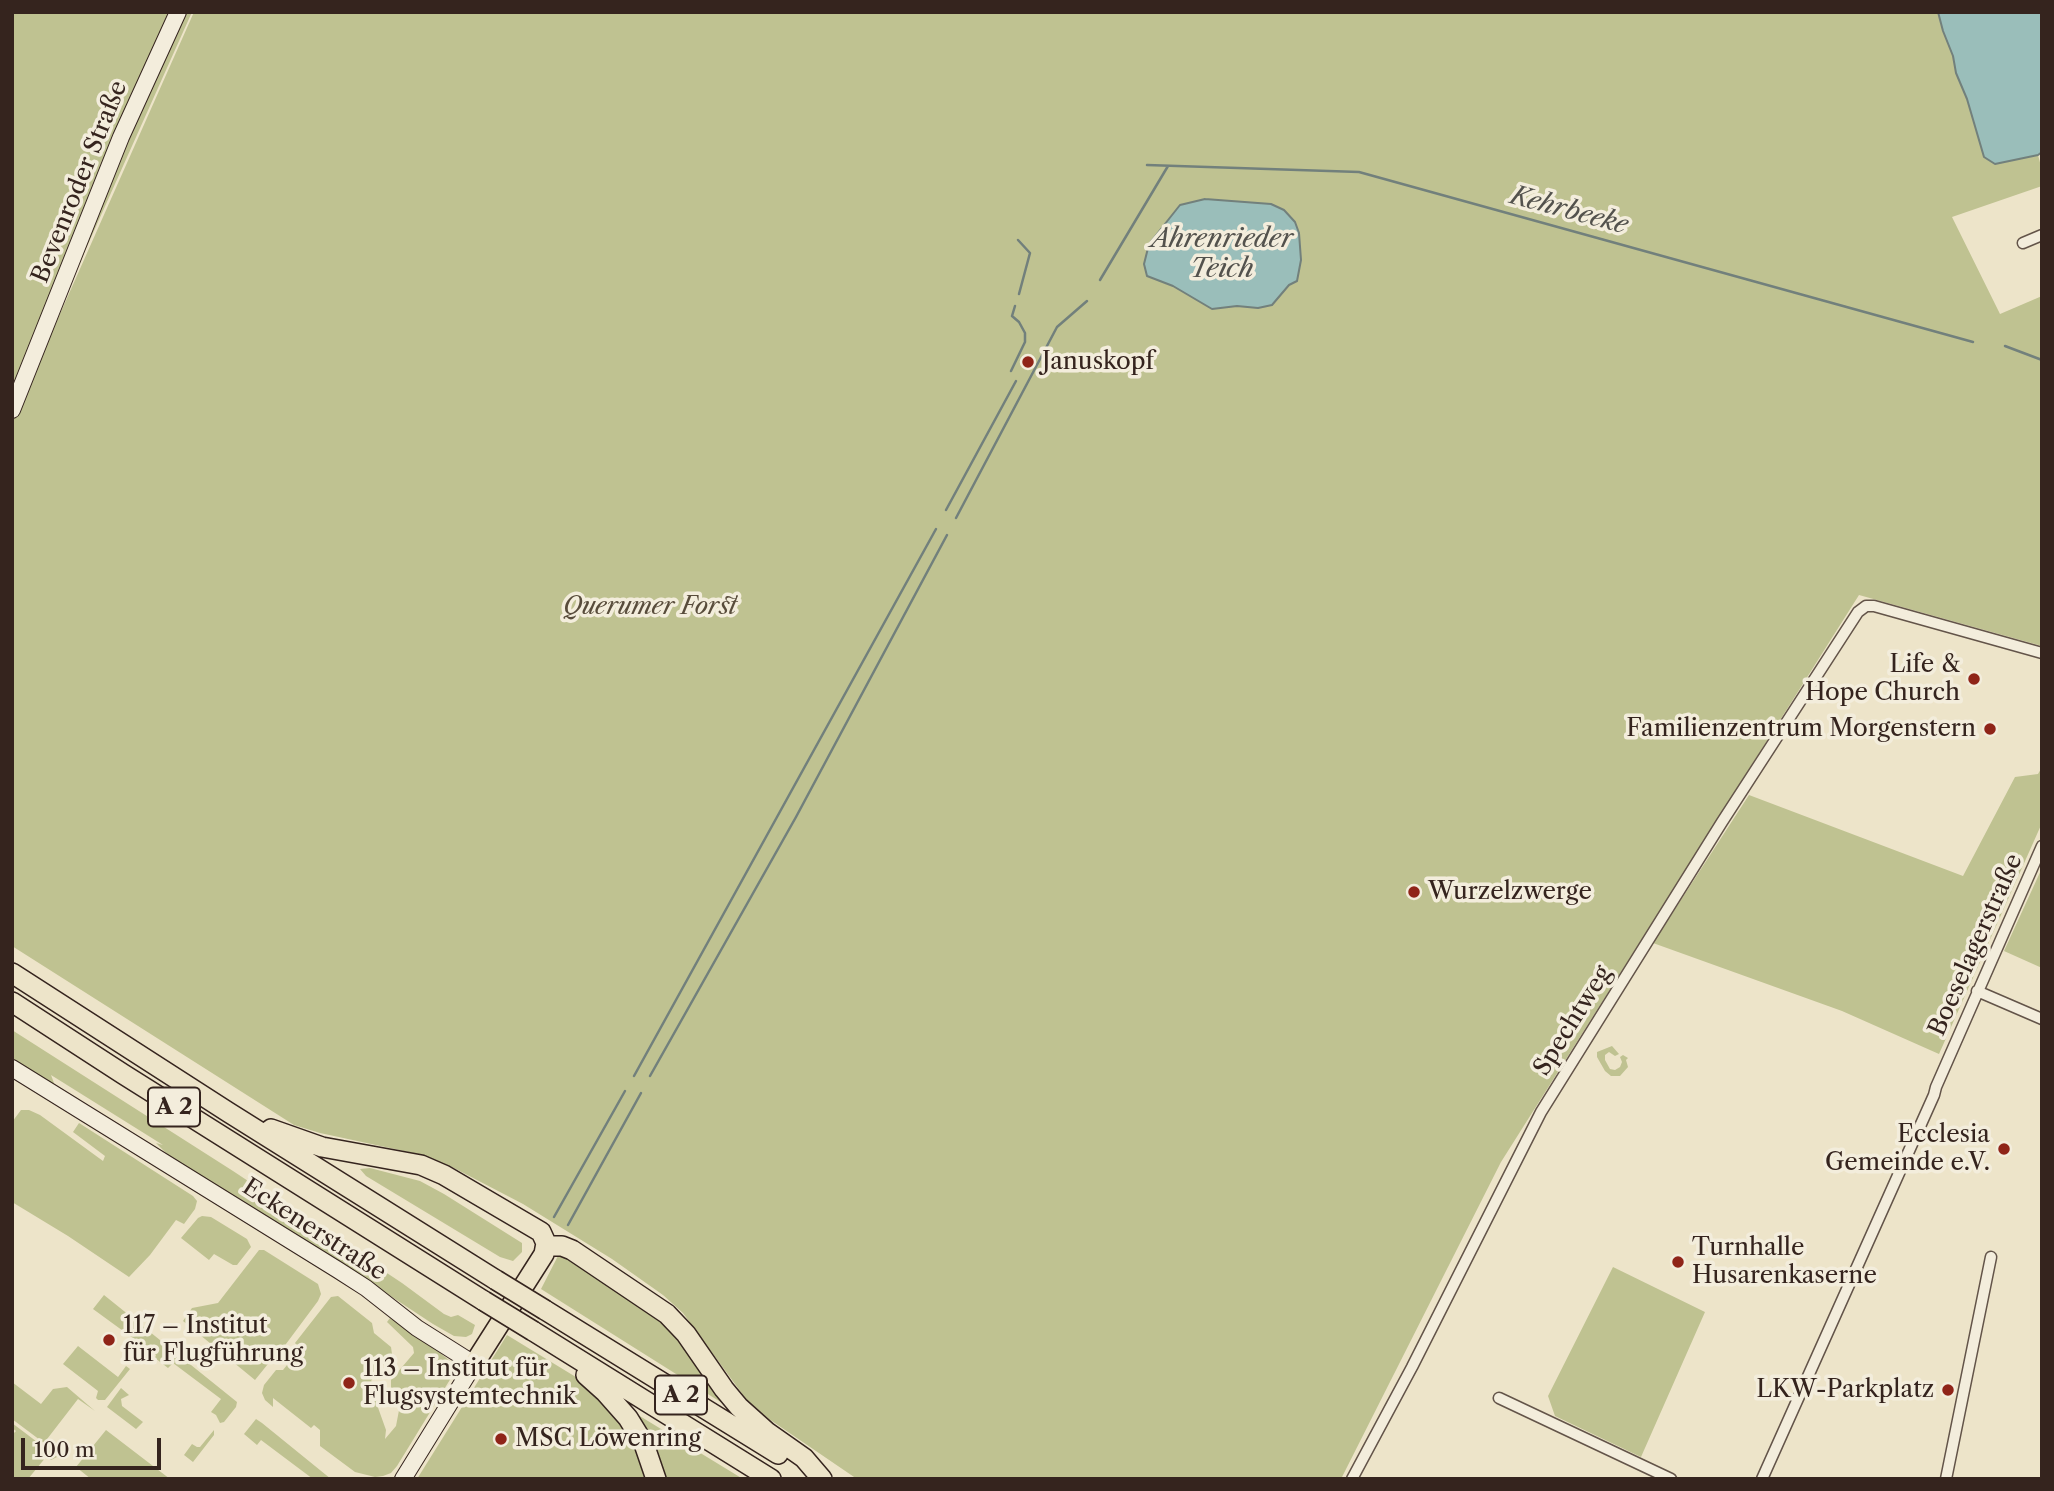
<!DOCTYPE html>
<meta charset="utf-8">
<style>
body{margin:0}
#map{position:relative;width:2054px;height:1491px;overflow:hidden;background:#ede4c9;font-family:"Libre Caslon Text",serif}
canvas{display:block}
.frame{position:absolute;inset:0;border:14px solid #35241e;pointer-events:none}
.scale{position:absolute;left:21px;top:1438px;width:140px;height:32px;box-sizing:border-box;border:4px solid #35241e;border-top:0;padding-left:9px;font-size:21px;line-height:24px;white-space:nowrap;color:#35241e;-webkit-text-stroke:5px #f3eddc;paint-order:stroke}
</style>
<div id="map">
<canvas width="2054" height="1491"></canvas>
<div class="frame"></div>
<div class="scale">100 m</div>
</div>
<script>
const context = document.querySelector('canvas').getContext('2d');
context.lineJoin = 'round';
function fillPath(path, color) { context.fillStyle = color; context.fill(path, 'evenodd'); }
const shape = rows => new Path2D(rows.map(r => 'M' + r).join(''));
function strokePath(path, color, width, dash) { context.strokeStyle = color; context.lineWidth = width; context.lineCap = dash ? 'butt' : 'round'; context.setLineDash(dash || []); context.stroke(path); }
function label(font, color, halo, rows, align = 'center') {
  context.font = font + ' "Libre Caslon Text",serif'; context.lineWidth = 7; context.setLineDash([]); context.textBaseline = 'middle'; context.strokeStyle = halo; context.fillStyle = color; for (const [text, x, y, turn = 0] of rows) {
    context.save(); context.translate(x, y); context.rotate((+turn || 0) * Math.PI / 180); context.textAlign = isNaN(turn) ? turn : align; if (halo) context.strokeText(text, 0, 0); context.fillText(text, 0, 0); context.restore();
  }
}
fillPath(shape([
 [12,12,192,12,12,414],
 [194,12,1938,12,1943,31,1953,56,1956,73,1967,99,1984,157,1996,164,2038,155,2042,170,2042,186,1952,217,2000,314,2042,296,2042,646,1859,595,1501,1162,1341,1479,857,1479,769,1419,746,1399,683,1313,663,1295,612,1259,523,1204,452,1167,418,1154,320,1133,294,1125,12,946,12,422],
 [1299,233,1301,260,1297,281,1289,285,1272,305,1258,308,1237,306,1212,309,1173,286,1147,276],
 [2042,767,2042,823,1939,1054,1842,1011,1653,943,1749,795,1963,876,2015,777,2038,774],
 [2042,868,2042,968,2004,951],
 [12,1030,233,1171,402,1283,444,1314,451,1317,458,1315,475,1325,472,1334,466,1337,454,1336,433,1324,307,1241,168,1155,156,1143,163,1145,51,1075,54,1083,45,1083,12,1061],
 [1612,1046,1619,1054,1615,1056,1609,1052,1605,1055,1605,1060,1610,1069,1615,1070,1620,1067,1622,1062,1620,1057,1623,1055,1628,1058,1626,1060,1628,1067,1620,1076,1611,1076,1605,1071,1597,1057,1597,1052],
 [21,1110,29,1110,40,1115,103,1161,105,1156,73,1132,79,1123,193,1196,197,1201,195,1209,184,1224,176,1220,150,1255,129,1277,68,1236,12,1202,12,1122],
 [370,1168,420,1181,444,1194,522,1243,522,1252,513,1261,500,1257,366,1176,360,1169],
 [202,1216,211,1217,247,1239,251,1247,237,1265,233,1265,214,1254,209,1260,181,1238,198,1218],
 [259,1250,264,1250,318,1284,321,1294,318,1301,283,1348,272,1359,255,1380,183,1321,192,1308,218,1303],
 [560,1252,638,1303,666,1326,738,1413,541,1289],
 [1613,1267,1705,1312,1641,1457,1555,1416,1548,1396],
 [104,1295,237,1402,236,1407,224,1422,220,1423,216,1415,211,1412,221,1399,173,1363,168,1368,155,1358,156,1355,93,1309],
 [338,1296,372,1323,374,1333,391,1347,392,1354,371,1381,378,1390,376,1402,386,1430,385,1439,396,1426,400,1405,391,1395,391,1380,414,1353,413,1347,387,1322,390,1318,439,1352,450,1361,453,1369,451,1378,397,1466,391,1473,383,1476,375,1477,355,1472,320,1446,320,1430,314,1425,311,1428,273,1398,273,1407,265,1400,262,1393,264,1385,276,1370,283,1370,300,1349,295,1343,331,1297],
 [507,1335,743,1479,417,1479],
 [78,1346,118,1377,126,1366,130,1369,105,1400,98,1400,96,1398,98,1391,63,1364],
 [12,1382,41,1404,53,1389,67,1387,95,1411,78,1399,44,1443,12,1419],
 [121,1388,129,1395,121,1399,122,1406,143,1422,136,1429,107,1407],
 [256,1419,262,1423,331,1479,313,1479,261,1440,257,1445,244,1434],
 [12,1423,57,1457,51,1460,46,1457,28,1479,12,1479,12,1435,16,1431,12,1428],
 [106,1430,170,1479,91,1479,76,1467],
 [214,1430,214,1435,193,1462,184,1455,192,1444,197,1447,200,1447]
]), '#bfc291');
const water = shape([
 [1938,12,2042,12,2042,152,2038,155,1995,164,1984,157,1967,99,1956,73,1953,56,1943,31,1938,12],
 [1205,199,1271,204,1284,210,1295,222,1299,233,1301,260,1297,281,1289,285,1272,305,1258,308,1237,306,1212,309,1173,286,1147,276,1144,264,1149,244,1180,205,1205,199]
]);
fillPath(water, '#9abeba');
strokePath(water, '#72807c', 2);
strokePath(shape([
 [1147,165,1359,172,1973,342],
 [1018,240,1030,253,1019,294],
 [1100,280,1168,166],
 [2005,346,2042,360],
 [1011,371,1025,342,1025,333,1019,322,1012,316,1015,306],
 [946,510,1016,381],
 [956,518,1057,327,1087,301],
 [634,1076,936,529],
 [650,1076,796,817,947,535],
 [554,1217,625,1091],
 [568,1225,641,1093]
]), '#72807c', 2.5);
const minor = shape([
 [2023,243,2042,235],
 [1977,991,2042,1019],
 [1499,1398,1671,1479],
 [1352,1479,1412,1367,1541,1112,1722,822,1858,612,1866,606,1874,606,2042,653],
 [1762,1479,1934,1095,1936,1087,2042,846],
 [1946,1479,1991,1257]
]);
const secondary = shape([
 [12,410,121,137,178,12],
 [12,1068,338,1270,366,1288,417,1328,474,1364,403,1479]
]);
const motorway = shape([
 [12,973,228,1112,496,1280],
 [12,1002,123,1074,484,1301],
 [271,1129,322,1147,421,1165,444,1175,541,1232,546,1243,544,1254,474,1364],
 [546,1246,562,1246,572,1250,667,1314,686,1334,724,1389,739,1407,767,1432,804,1458,822,1479],
 [545,1310,778,1454],
 [533,1331,771,1479],
 [586,1375,605,1392,628,1418,644,1444,656,1479]
]);
strokePath(minor, '#635449', 13);
strokePath(secondary, '#35241e', 18);
strokePath(motorway, '#35241e', 22);
strokePath(minor, '#f3eddc', 10);
strokePath(secondary, '#f3eddc', 16);
strokePath(motorway, '#ede4c9', 19);
const motorwayBridge = shape([
 [496,1280,545,1310],
 [484,1301,533,1331]
]);
strokePath(motorwayBridge, '#35241e', 22, []);
strokePath(motorwayBridge, '#ede4c9', 19);
for (const [x, y, r, color] of [
 [1028,362,7,"#8f2418"],
 [1974,679,7,"#8f2418"],
 [1990,729,7,"#8f2418"],
 [1414,892,7,"#8f2418"],
 [2004,1149,7,"#8f2418"],
 [1678,1262,7,"#8f2418"],
 [109,1340,7,"#8f2418"],
 [349,1383,7,"#8f2418"],
 [1948,1390,7,"#8f2418"],
 [501,1439,7,"#8f2418"]
]) { const dot = new Path2D(); dot.arc(x, y, r, 0, 2 * Math.PI); context.fillStyle = color; context.fill(dot); strokePath(dot, '#f3eddc', 2.5); }
for (const [x, y, w] of [
 [174,1107,52],
 [681,1395,52]
]) { const box = new Path2D(); box.roundRect(x - w / 2, y - 19.5, w, 39, 5); context.fillStyle = '#f3eddc'; context.fill(box); strokePath(box, '#35241e', 2); }
label('bold 23px', '#35241e', null, [
 ["A 2",174,1107],
 ["A 2",681,1395]
]);
label('24px', '#35241e', '#f3eddc', [
 ["Bevenroder Straße",80,182,-68],
 ["Boeselagerstraße",1976,945,-66],
 ["Spechtweg",1573,1021,-58],
 ["Eckenerstraße",314,1230,33]
]);
label('24px', '#35241e', '#f3eddc', [
 ["Januskopf",1042,362],
 ["Life &",1960,665,"right"],
 ["Hope Church",1960,693,"right"],
 ["Familienzentrum Morgenstern",1976,729,"right"],
 ["Wurzelzwerge",1428,892],
 ["Ecclesia",1990,1135,"right"],
 ["Gemeinde e.V.",1990,1163,"right"],
 ["Turnhalle",1692,1248],
 ["Husarenkaserne",1692,1276],
 ["117 – Institut",123,1326],
 ["für Flugführung",123,1354],
 ["113 – Institut für",363,1369],
 ["Flugsystemtechnik",363,1397],
 ["LKW-Parkplatz",1934,1390,"right"],
 ["MSC Löwenring",515,1439]
], 'left');
label('italic 24px', '#584c3b', '#f3eddc', [
 ["Querumer Forst",650,607]
]);
label('italic 26px', '#53524d', '#f3eddc', [
 ["Kehrbeeke",1569,211,15],
 ["Ahrenrieder",1222,239],
 ["Teich",1222,269]
]);
</script>
